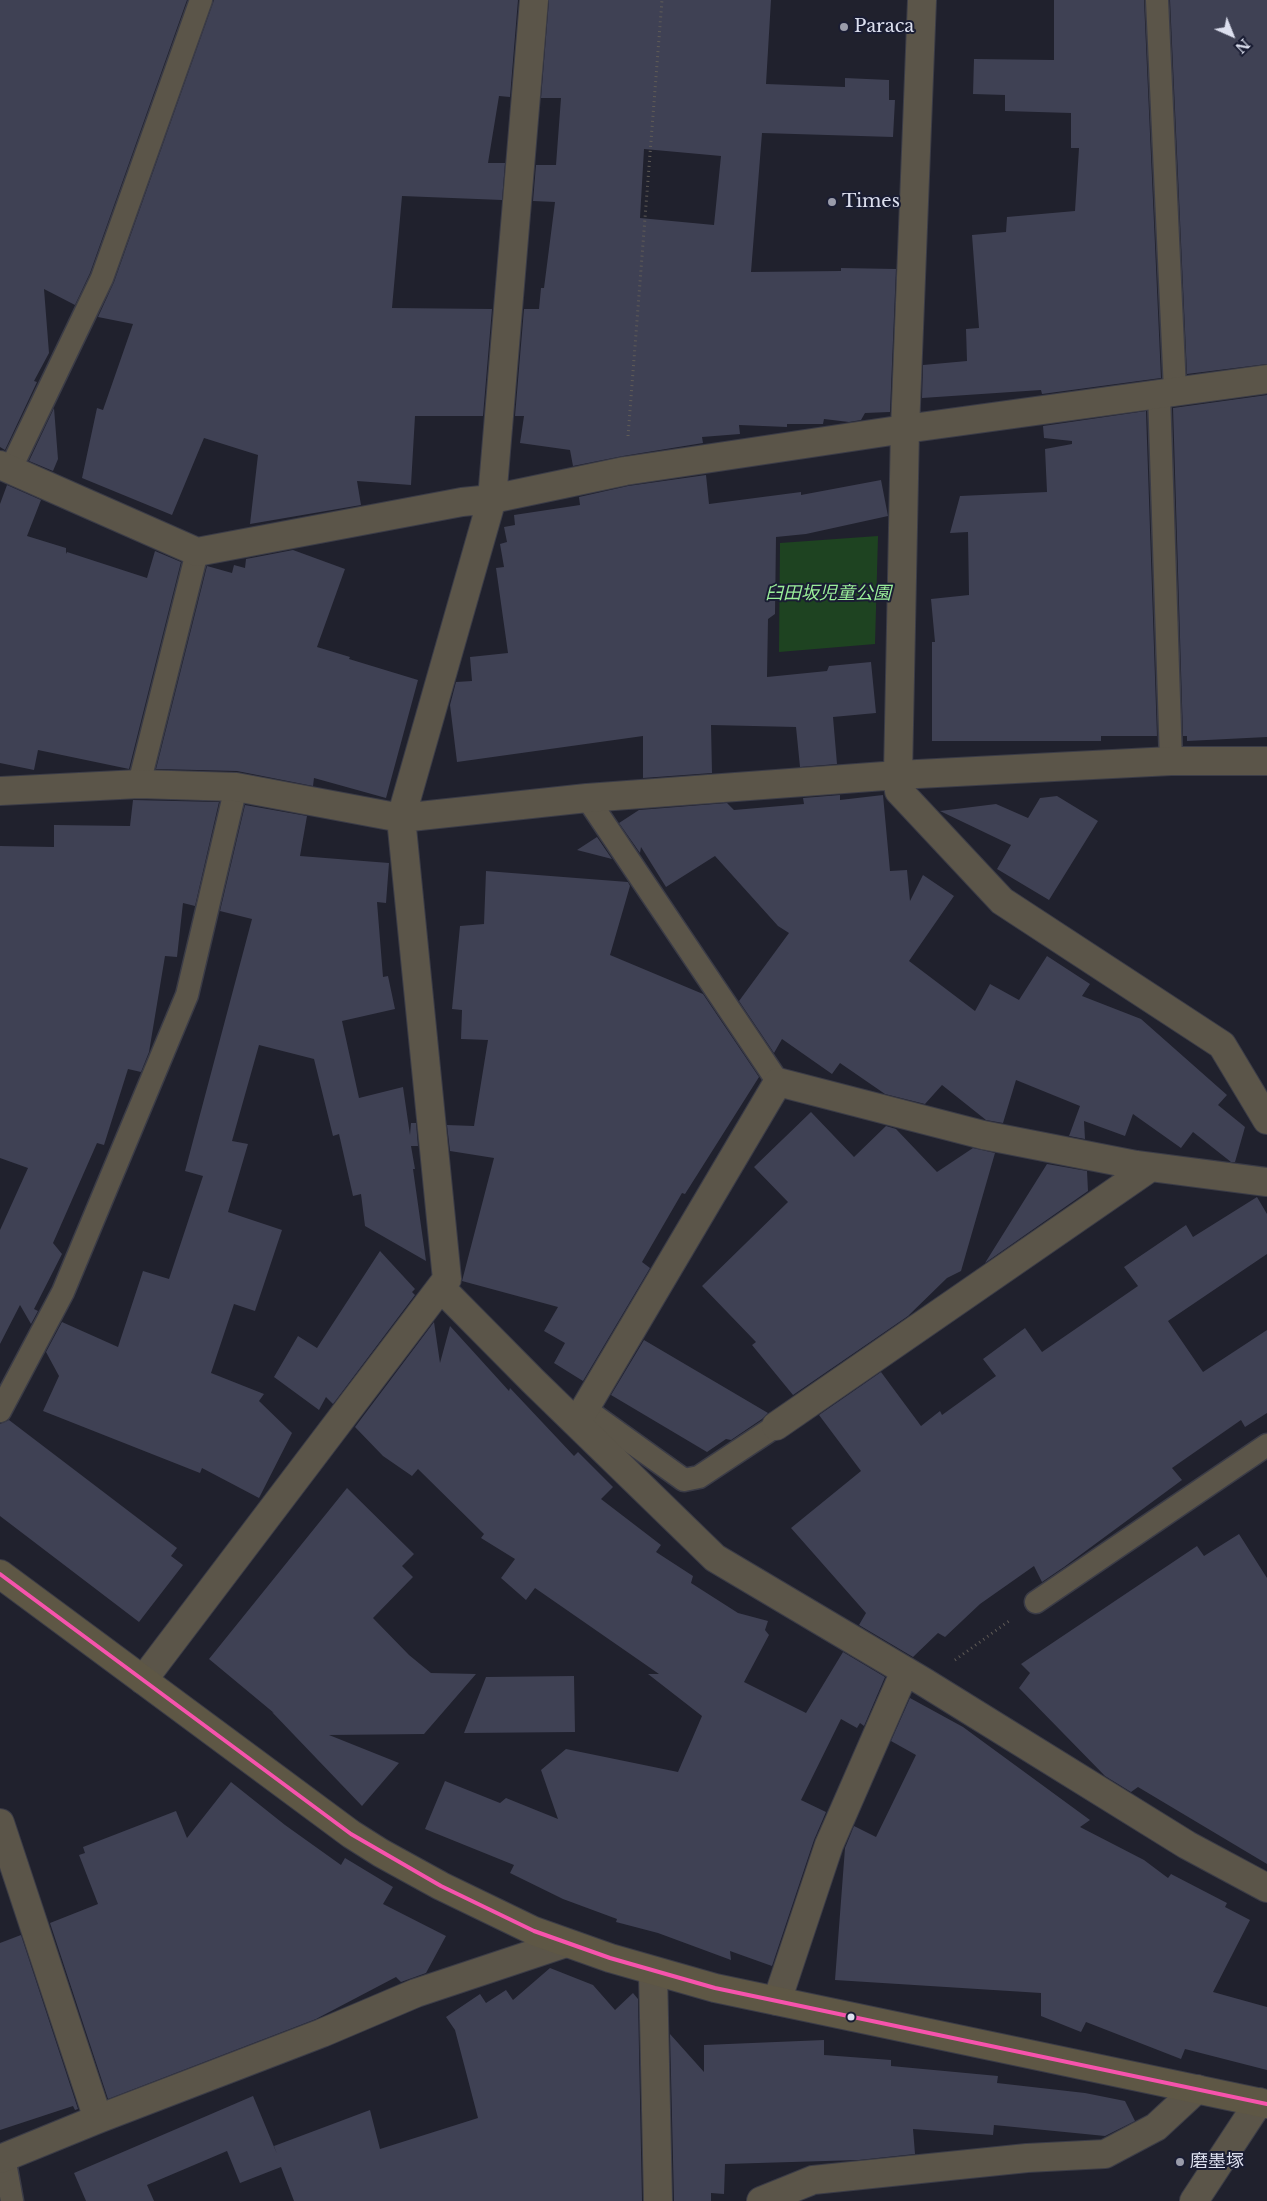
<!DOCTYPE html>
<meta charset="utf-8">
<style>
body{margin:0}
#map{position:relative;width:1267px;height:2201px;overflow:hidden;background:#20212d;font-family:"Libre Baskerville",serif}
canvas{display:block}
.north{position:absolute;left:1207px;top:10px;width:50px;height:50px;-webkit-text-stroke:4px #1a1d33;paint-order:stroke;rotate:136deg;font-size:14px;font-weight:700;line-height:20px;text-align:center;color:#dcdfee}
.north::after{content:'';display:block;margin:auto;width:18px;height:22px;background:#dcdfee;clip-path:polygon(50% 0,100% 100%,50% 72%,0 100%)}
</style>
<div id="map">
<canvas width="1267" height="2201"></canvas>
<div class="north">N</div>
</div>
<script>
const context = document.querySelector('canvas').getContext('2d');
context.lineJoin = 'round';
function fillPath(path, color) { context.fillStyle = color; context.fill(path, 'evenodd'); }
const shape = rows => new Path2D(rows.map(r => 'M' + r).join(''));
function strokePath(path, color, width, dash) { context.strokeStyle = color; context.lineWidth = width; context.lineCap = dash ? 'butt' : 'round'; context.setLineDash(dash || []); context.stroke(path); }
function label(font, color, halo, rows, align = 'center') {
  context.font = font + ' "Libre Baskerville","Noto Sans JP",serif'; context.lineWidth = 4; context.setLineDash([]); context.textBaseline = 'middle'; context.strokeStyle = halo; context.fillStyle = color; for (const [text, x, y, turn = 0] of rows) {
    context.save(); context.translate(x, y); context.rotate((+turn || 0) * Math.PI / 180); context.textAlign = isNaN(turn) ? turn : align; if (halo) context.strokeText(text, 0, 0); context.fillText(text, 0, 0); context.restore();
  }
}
fillPath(shape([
 [878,536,875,644,779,652,780,543]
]), '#1e4321');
fillPath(shape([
 [0,0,187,0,90,273,75,305,44,289,49,353,34,381,37,382,5,450,0,447],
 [214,0,518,0,510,97,499,96,488,163,505,163,502,200,402,196,392,308,492,309,483,416,415,416,411,485,357,481,361,505,250,524,258,455,204,438,172,515,82,478,97,408,103,410,133,324,98,317,114,282],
 [549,0,771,0,766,84,845,87,845,78,889,80,889,100,895,100,893,137,762,133,751,272,841,271,841,268,896,269,890,412,865,413,861,420,849,422,824,419,823,424,787,424,787,427,739,425,740,434,702,437,703,443,623,456,573,466,570,450,520,443,524,416,515,416,524,309,539,309,541,288,544,288,555,202,533,201,536,165,556,165,561,98,541,98],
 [644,149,721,156,714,225,640,218],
 [1054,0,1144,0,1161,378,1042,394,1041,390,922,398,923,365,967,361,966,329,979,328,972,235,1006,232,1007,217,1075,211,1079,148,1071,148,1071,113,1005,111,1005,95,973,94,974,59,1054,60],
 [1170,0,1267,0,1267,364,1187,374],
 [1267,395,1267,737,1187,741,1187,736,1183,736,1173,408],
 [54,408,58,459,53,471,29,461],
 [1146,411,1157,736,1101,736,1101,741,932,741,932,642,935,642,931,599,969,595,968,532,950,533,960,496,1047,492,1045,449,1072,444,1072,441,1044,438,1043,426],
 [706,475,709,504,801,492,801,495,881,480,888,516,806,534,776,537,775,614,768,619,767,677,827,671,829,666,871,662,876,713,833,717,837,764,800,767,796,727,711,725,712,773,643,778,643,736,457,762,450,705,456,682,472,681,470,657,508,653,496,568,504,567,500,544,507,542,504,527,515,525,514,515,580,505,579,497,628,486],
 [7,485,41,500,27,536,66,548,66,554,67,552,147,578,155,551,181,562,129,769,38,750,34,770,0,763,0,504],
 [293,550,345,569,317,647,350,657,349,659,418,680,386,798,314,778,313,786,237,771,156,769,207,566,232,573,234,565,245,568,246,559],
 [840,795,840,800,883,795,890,871,907,870,910,901,923,875,954,896,909,961,975,1011,990,984,1019,1000,1047,956,1090,984,1082,996,1141,1019,1227,1095,1218,1105,1245,1127,1235,1162,1231,1162,1193,1132,1181,1148,1133,1114,1125,1136,1084,1121,1085,1139,1069,1136,1080,1106,1016,1080,1003,1123,986,1120,942,1085,925,1104,885,1094,840,1063,832,1074,782,1039,774,1053,739,1001,789,933,778,926,715,856,666,887,641,847,640,853,619,823,639,810,727,803,734,810,804,804,803,798],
 [1057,796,1098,821,1049,900,997,869,1011,845,940,811,996,804,1028,818,1040,798],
 [133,800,219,802,195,906,183,903,177,957,165,956,149,1052,141,1072,128,1069,104,1145,97,1143,53,1243,62,1254,34,1309,38,1311,31,1324,20,1305,0,1344,0,1230,28,1168,0,1158,0,846,54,847,54,825,130,826],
 [245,805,307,816,300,856,389,863,386,903,377,902,383,977,388,976,395,1009,342,1021,359,1098,403,1087,410,1135,411,1123,416,1123,418,1146,411,1146,415,1169,413,1169,426,1261,365,1226,361,1194,353,1196,339,1134,333,1136,314,1059,259,1045,232,1141,248,1144,228,1212,282,1230,255,1311,234,1304,211,1373,264,1394,259,1401,292,1433,259,1498,202,1468,200,1473,43,1411,59,1376,46,1352,62,1322,118,1347,143,1271,169,1279,203,1176,185,1171,252,919,220,911],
 [597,837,612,859,577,850],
 [486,871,628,882,630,886,610,955,703,994,759,1077,685,1194,682,1193,642,1262,650,1268,583,1381,554,1363,565,1343,544,1331,558,1307,462,1281,494,1158,450,1151,447,1125,474,1126,488,1040,461,1039,462,1010,452,1009,460,926,484,924],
 [811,1112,854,1157,886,1126,896,1129,937,1172,973,1148,995,1153,961,1271,947,1278,908,1316,793,1395,752,1345,756,1342,702,1286,788,1202,754,1167],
 [1047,1164,1087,1171,1088,1191,985,1263],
 [1257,1197,1267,1214,1267,1254,1168,1321,1203,1372,1267,1330,1267,1413,1245,1427,1241,1420,1172,1468,1182,1480,1064,1567,1042,1582,1034,1566,980,1604,945,1637,938,1633,913,1657,859,1625,866,1613,791,1528,861,1471,819,1415,881,1372,921,1426,940,1411,942,1415,996,1376,983,1359,1025,1328,1042,1352,1138,1286,1124,1267,1186,1225,1193,1237],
 [380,1251,415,1289,412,1292,415,1295,333,1404,326,1397,319,1410,274,1377,298,1336,317,1348],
 [434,1322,440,1363,450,1326,509,1391,510,1388,574,1456,578,1452,613,1487,601,1499,661,1545,656,1552,693,1576,691,1583,738,1613,768,1621,765,1630,769,1635,744,1682,806,1713,843,1652,885,1677,864,1726,860,1723,857,1728,841,1719,801,1800,826,1812,814,1840,772,1966,730,1951,731,1960,658,1933,616,1922,617,1919,563,1899,510,1873,514,1865,425,1829,445,1781,500,1803,506,1798,558,1819,541,1770,566,1749,678,1772,702,1716,648,1674,659,1674,535,1588,526,1600,501,1578,515,1559,481,1538,484,1534,418,1469,412,1476,383,1456,355,1427],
 [644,1340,768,1413,762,1419,731,1440,726,1439,707,1452,611,1395],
 [9,1420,177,1548,171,1556,183,1565,139,1622,0,1516,0,1424],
 [347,1488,414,1554,402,1566,413,1577,373,1618,409,1655,431,1673,476,1674,424,1734,329,1735,399,1763,362,1806,272,1712,274,1713,209,1659],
 [1239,1534,1267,1578,1267,1864,1138,1787,1131,1792,1105,1776,1019,1688,1030,1673,1021,1664,1197,1546,1204,1556],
 [574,1676,575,1732,464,1733,486,1677],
 [910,1698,963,1727,1090,1820,1080,1827,1144,1860,1168,1878,1171,1874,1227,1903,1225,1907,1250,1920,1213,1992,1267,2007,1267,2070,1185,2049,1181,2059,1086,2022,1081,2032,1041,2016,1041,1993,835,1980,845,1848,854,1826,876,1837,916,1755,891,1741],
 [231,1782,285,1825,341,1865,345,1858,393,1887,383,1904,446,1936,426,1973,401,1982,396,1977,316,2019,108,2099,50,1923,98,1904,79,1855,85,1853,83,1847,176,1811,187,1838],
 [21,1935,78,2109,75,2110,73,2106,0,2130,0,1943],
 [550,1968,593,1985,615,2010,633,1993,638,1999,642,2201,294,2201,281,2167,240,2183,227,2151,147,2185,154,2201,86,2201,74,2173,253,2096,277,2154,274,2146,370,2110,380,2149,478,2118,455,2030,446,2017,480,1994,486,2003,506,1990,513,2000],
 [670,2034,704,2072,704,2045,824,2040,824,2055,891,2060,891,2066,998,2076,997,2083,1085,2093,1125,2101,1135,2121,1105,2136,994,2125,993,2135,913,2129,915,2154,859,2160,725,2164,724,2194,711,2193,711,2201,674,2201]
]), '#3f4154');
const lane = shape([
 [1157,0,1175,390],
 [1159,393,1171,761],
 [10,470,102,278,201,0],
 [139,784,197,552],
 [587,798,778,1082],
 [585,1409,684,1480,699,1477,776,1426],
 [0,1411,63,1292,187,995,236,787],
 [1036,1602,1267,1445],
 [4,2157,12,2201]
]);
const street = shape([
 [922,0,905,429,898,775,899,791,1002,901,1222,1045,1267,1120],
 [0,465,197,552,462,502,492,499,625,471,905,429,1267,379],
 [0,791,139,784,236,787,401,818,587,798,898,775,1171,761,1267,761],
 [441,1288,533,1381,715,1558,924,1682,1187,1845,1267,1888],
 [577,1422,778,1082,983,1135,1136,1165,1267,1182],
 [776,1426,1151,1167],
 [143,1680,447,1279,401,818,492,499,534,0],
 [0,1823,98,2119],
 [653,1972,658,2201],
 [777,2001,829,1845,905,1671],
 [0,2159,98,2119,322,2033,416,1993,566,1943],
 [761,2201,813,2180,1027,2158,1105,2154,1156,2127,1197,2089],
 [1194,2201,1259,2102]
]);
const secondary = shape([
 [0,1574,351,1834,381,1853,441,1886,534,1931,610,1958,715,1988,1267,2104]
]);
strokePath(lane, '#3b3c47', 25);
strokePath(street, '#3b3c47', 30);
strokePath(secondary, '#3b3c47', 30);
strokePath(shape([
 [628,436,662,0],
 [955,1660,1009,1621]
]), '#605c57', 3, [1, 4]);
strokePath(lane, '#5b5549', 22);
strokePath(street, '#5b5549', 28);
strokePath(secondary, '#5e5745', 28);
strokePath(shape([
 [0,1574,351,1834,441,1886,534,1931,610,1958,715,1988,1267,2104]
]), '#f653ac', 4);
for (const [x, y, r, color] of [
 [844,27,5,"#9a9caa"],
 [832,202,5,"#9a9caa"],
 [851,2017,4.5,"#dcdfee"],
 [1180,2162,5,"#9a9caa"]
]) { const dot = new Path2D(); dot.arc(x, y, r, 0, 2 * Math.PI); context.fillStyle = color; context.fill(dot); strokePath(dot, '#1a1d33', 2); }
label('18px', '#dcdfee', '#1a1d33', [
 ["Paraca",854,27],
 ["Times",842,202],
 ["磨墨塚",1190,2162]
], 'left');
label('italic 18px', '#9aee99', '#1a1d33', [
 ["臼田坂児童公園",828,594]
]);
</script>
